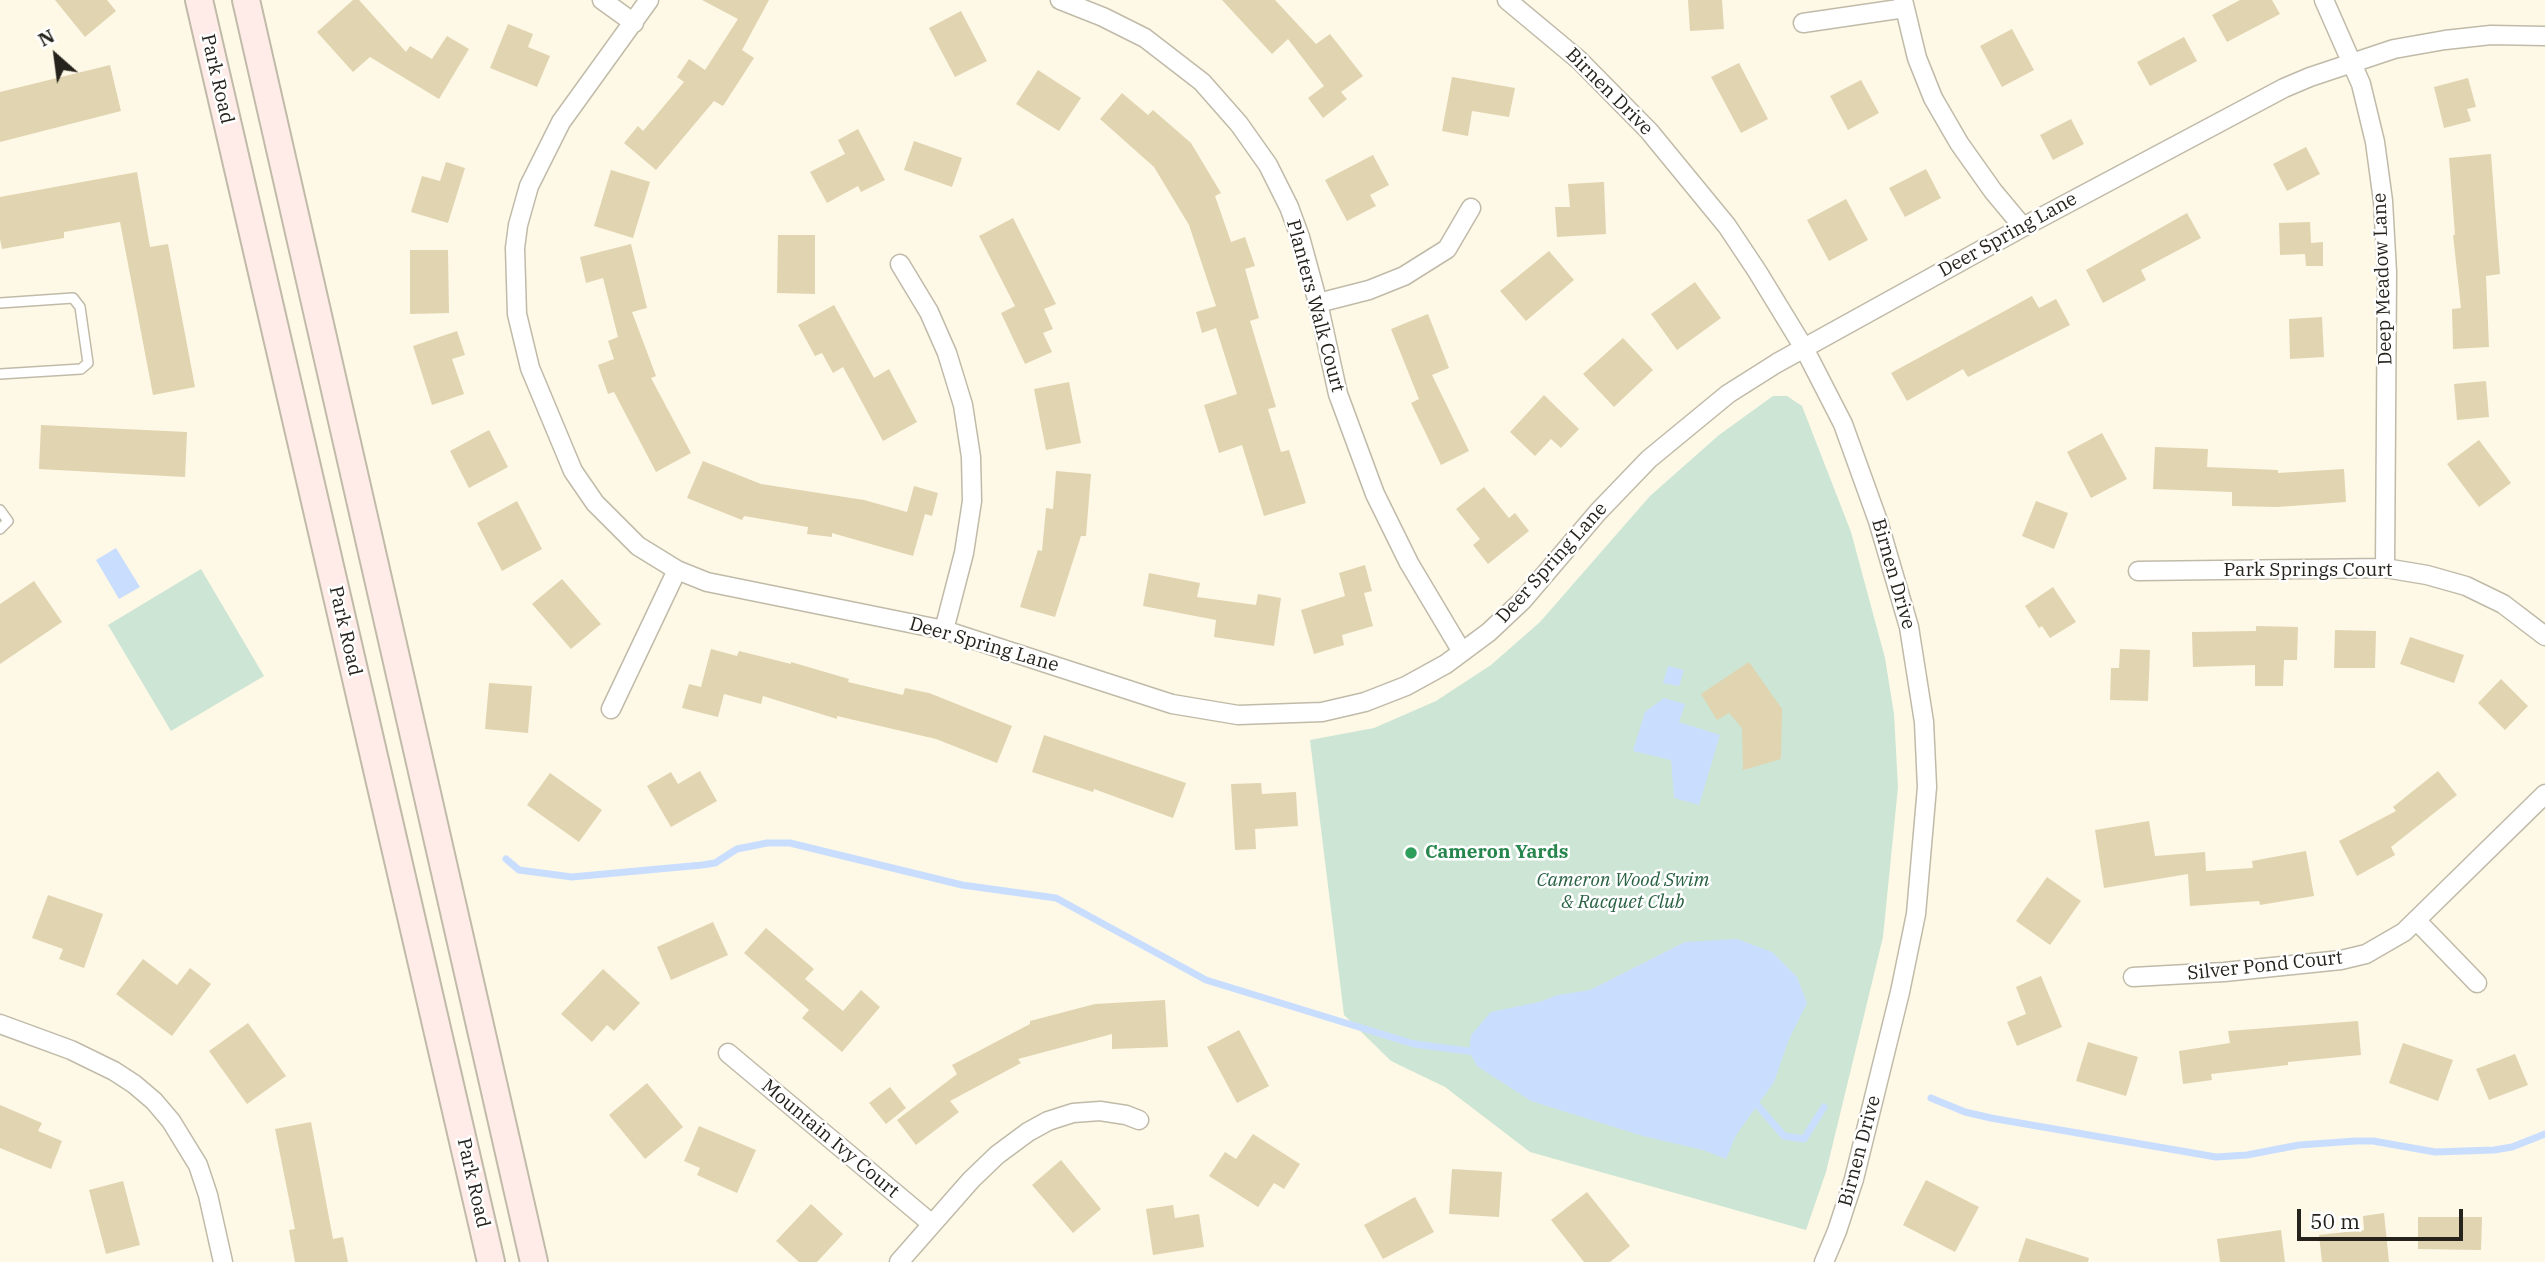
<!DOCTYPE html>
<style>
body{margin:0}
#map{position:relative;width:2545px;height:1262px;overflow:hidden;background:#fef8e6;font-family:"IBM Plex Serif",serif}
canvas{display:block}
.north{position:absolute;left:21px;top:21px;width:70px;height:70px;-webkit-text-stroke:5px #fff;paint-order:stroke;rotate:332deg;font-size:19px;font-weight:700;line-height:28px;text-align:center;color:#25231c}
.north::after{content:'';display:block;margin:auto;width:24px;height:32px;background:#25231c;clip-path:polygon(50% 0,100% 100%,50% 72%,0 100%)}
.scale{position:absolute;left:2297px;top:1209px;width:166px;height:32px;box-sizing:border-box;border:4px solid #25231c;border-top:0;padding-left:9px;font-size:21px;line-height:24px;white-space:nowrap;color:#25231c;-webkit-text-stroke:5px #fff;paint-order:stroke}
</style>
<div id="map">
<canvas width="2545" height="1262"></canvas>
<div class="north">N</div>
<div class="scale">50 m</div>
</div>
<script>
const context = document.querySelector('canvas').getContext('2d');
context.lineJoin = 'round';
function fillPath(path, color) { context.fillStyle = color; context.fill(path, 'evenodd'); }
const shape = rows => new Path2D(rows.map(r => 'M' + r).join(''));
function strokePath(path, color, width, dash) { context.strokeStyle = color; context.lineWidth = width; context.lineCap = dash ? 'butt' : 'round'; context.setLineDash(dash || []); context.stroke(path); }
function label(font, color, halo, rows, align = 'center') {
  context.font = font + ' "IBM Plex Serif",serif'; context.lineWidth = 5; context.setLineDash([]); context.textBaseline = 'middle'; context.strokeStyle = halo; context.fillStyle = color; for (const [text, x, y, turn = 0] of rows) {
    context.save(); context.translate(x, y); context.rotate((+turn || 0) * Math.PI / 180); context.textAlign = isNaN(turn) ? turn : align; if (halo) context.strokeText(text, 0, 0); context.fillText(text, 0, 0); context.restore();
  }
}
fillPath(shape([
 [1773,396,1787,396,1802,406,1851,532,1885,658,1894,714,1898,787,1883,937,1826,1172,1806,1230,1530,1152,1445,1087,1391,1061,1344,1015,1310,740,1374,728,1436,701,1491,665,1540,622,1650,496,1719,435],
 [201,569,264,676,171,731,108,625]
]), '#cde5d5');
fillPath(shape([
 [116,548,140,587,119,599,96,560],
 [1668,666,1684,670,1679,686,1663,683],
 [1664,698,1685,704,1679,722,1720,735,1699,805,1674,798,1671,760,1633,751,1645,712],
 [1737,939,1772,952,1797,977,1807,1003,1789,1039,1774,1082,1736,1135,1726,1159,1703,1150,1643,1136,1531,1101,1477,1066,1469,1051,1471,1035,1491,1012,1539,1002,1558,995,1590,990,1685,942]
]), '#c9deff');
strokePath(shape([
 [506,859,519,870,572,877,702,865,715,863,737,849,767,843,790,843,962,885,1056,898,1206,980,1414,1044,1476,1052],
 [1931,1098,1965,1112,1991,1118,2216,1157,2247,1155,2299,1145,2356,1141,2373,1141,2435,1152,2494,1150,2512,1147,2545,1134],
 [1753,1100,1784,1136,1804,1139,1824,1107]
]), '#c9deff', 7);
fillPath(shape([
 [55,0,107,0,116,11,85,37],
 [353,0,359,0,406,52,410,46,432,59,447,36,469,49,439,99,370,57,353,72,317,32],
 [702,0,769,0,742,50,754,58,723,106,714,101,656,170,624,143,638,126,643,131,684,82,677,77,689,59,705,70,738,19],
 [1222,0,1275,0,1316,44,1330,34,1363,76,1341,92,1347,99,1323,118,1308,98,1324,86,1288,39,1272,54],
 [1688,0,1722,0,1724,29,1690,31],
 [2240,0,2272,0,2280,14,2227,42,2212,15],
 [961,11,987,61,955,77,929,28],
 [508,24,533,34,528,47,550,56,537,87,490,68],
 [2012,29,2034,70,2002,87,1980,46],
 [2184,37,2197,61,2150,86,2137,62],
 [1739,63,1768,119,1741,133,1711,77],
 [110,65,121,111,0,142,0,92],
 [1038,70,1081,98,1059,131,1016,104],
 [1452,77,1515,88,1509,117,1472,111,1468,136,1442,131],
 [2468,78,2476,107,2467,109,2471,121,2444,128,2434,87],
 [1861,80,1879,113,1848,130,1830,96],
 [1122,93,1148,115,1153,110,1191,143,1221,193,1215,196,1231,242,1245,237,1255,266,1245,269,1259,318,1250,321,1276,407,1268,409,1281,452,1289,450,1306,503,1264,516,1242,445,1219,453,1204,405,1237,394,1216,328,1202,333,1196,312,1216,306,1189,225,1154,167,1100,119],
 [2071,119,2084,144,2053,160,2040,135],
 [858,129,885,180,861,192,858,186,827,203,810,172,845,154,838,140],
 [914,141,962,158,952,187,904,170],
 [2306,147,2320,174,2287,191,2273,164],
 [2491,154,2500,274,2486,276,2489,347,2453,349,2452,309,2461,308,2453,235,2455,235,2449,158],
 [1373,155,1389,185,1370,195,1376,206,1347,221,1325,180],
 [446,162,465,168,448,223,411,212,422,176,440,181],
 [1926,169,1941,198,1905,217,1889,188],
 [611,170,650,182,633,238,594,226],
 [137,172,150,247,168,244,195,387,153,395,120,222,64,232,64,238,2,249,0,239,0,197],
 [1604,182,1606,234,1557,237,1555,207,1570,207,1568,184],
 [1846,199,1868,240,1829,261,1807,220],
 [2187,213,2201,238,2141,270,2146,280,2103,303,2086,270],
 [1013,218,1056,304,1044,309,1053,329,1043,333,1052,352,1025,364,1001,313,1015,306,979,236],
 [2310,222,2311,243,2323,242,2323,266,2306,266,2305,254,2280,255,2279,223],
 [778,235,815,235,815,294,777,293],
 [631,244,647,308,632,312,656,376,651,378,691,453,656,472,614,392,608,394,598,365,614,359,608,341,618,337,603,278,586,283,580,257],
 [410,250,448,250,449,313,410,314],
 [1549,251,1574,280,1526,321,1500,291],
 [1695,282,1721,318,1677,350,1651,314],
 [2032,296,2039,308,2056,299,2070,325,1968,377,1963,369,1907,401,1891,373],
 [834,305,874,378,889,369,917,422,883,441,843,367,833,373,822,353,815,356,798,325],
 [1428,314,1449,368,1432,375,1469,451,1441,465,1411,403,1419,399,1391,329],
 [2322,317,2324,357,2290,359,2289,319],
 [457,331,465,355,452,359,464,394,432,405,413,346],
 [1623,338,1653,370,1614,407,1583,374],
 [2486,381,2489,417,2457,420,2454,384],
 [1069,382,1081,443,1046,450,1034,389],
 [1544,395,1579,429,1561,448,1551,439,1535,456,1510,432],
 [41,425,187,432,185,477,39,469],
 [489,430,508,467,469,488,450,451],
 [2102,433,2127,479,2091,498,2067,452],
 [2479,440,2511,483,2479,507,2447,464],
 [2155,447,2208,449,2207,467,2278,470,2278,473,2344,469,2346,502,2277,507,2232,506,2232,492,2153,489],
 [703,461,761,484,864,500,907,512,914,486,938,493,932,516,925,514,913,556,832,533,832,537,807,534,808,527,744,516,742,520,687,498],
 [1056,471,1091,474,1086,536,1081,536,1055,617,1020,607,1038,550,1042,551,1046,508,1053,509],
 [1484,487,1509,518,1515,513,1529,531,1488,564,1473,545,1480,539,1456,509],
 [517,501,542,549,502,571,477,523],
 [2036,501,2068,513,2054,549,2022,536],
 [1365,565,1372,591,1364,593,1373,626,1342,635,1344,645,1314,654,1301,610,1345,596,1339,573],
 [1149,573,1200,583,1197,597,1256,605,1258,594,1281,598,1274,646,1214,637,1216,620,1143,606],
 [562,579,601,624,571,649,532,604],
 [34,581,62,622,0,664,0,604],
 [2053,587,2076,622,2050,638,2042,626,2039,628,2025,606],
 [2256,626,2298,627,2297,660,2284,660,2283,686,2255,686,2255,665,2193,667,2192,632,2256,631],
 [2335,630,2376,631,2375,668,2334,668],
 [2410,637,2464,655,2454,683,2400,664],
 [711,649,737,656,739,651,791,664,791,662,849,679,848,682,903,695,905,688,929,693,1012,726,997,763,936,739,837,716,837,719,763,696,761,704,724,694,718,717,682,708,689,684,701,687],
 [2120,649,2150,650,2148,701,2110,700,2111,668,2119,668],
 [1749,662,1782,709,1781,759,1743,770,1742,728,1729,713,1717,720,1701,694],
 [2501,679,2528,706,2505,730,2478,703],
 [489,683,532,686,528,733,485,729],
 [1044,735,1186,783,1173,818,1094,789,1093,792,1032,772],
 [700,771,717,801,671,827,647,786,671,772,678,784],
 [2438,771,2457,795,2391,847,2395,855,2357,876,2339,841,2396,811,2393,807],
 [550,773,602,810,579,842,527,805],
 [1261,783,1262,794,1296,792,1298,826,1255,829,1256,849,1235,850,1231,784],
 [2149,821,2155,856,2205,852,2206,871,2253,868,2252,861,2306,851,2314,896,2260,905,2259,901,2190,906,2188,874,2104,888,2095,830],
 [2047,877,2081,901,2050,945,2016,921],
 [48,895,103,914,84,968,59,959,63,949,32,938],
 [713,922,728,955,671,980,657,947],
 [766,928,814,969,805,979,843,1011,861,990,880,1007,842,1052,802,1018,809,1010,744,953],
 [143,959,177,985,190,968,211,984,172,1036,116,994],
 [603,969,640,1003,614,1031,607,1025,592,1042,561,1014],
 [2041,976,2062,1027,2017,1046,2007,1022,2026,1014,2016,987],
 [1165,1000,1168,1047,1112,1049,1112,1034,1018,1059,1021,1063,950,1101,959,1112,916,1145,897,1120,957,1074,952,1065,1030,1024,1030,1021,1095,1004],
 [2358,1021,2361,1055,2288,1062,2288,1065,2211,1074,2212,1080,2183,1084,2179,1051,2230,1043,2228,1031],
 [248,1023,286,1076,247,1104,209,1051],
 [1239,1030,1269,1086,1237,1103,1207,1047],
 [2088,1042,2138,1057,2126,1096,2076,1081],
 [2403,1043,2453,1060,2438,1101,2389,1083],
 [2515,1054,2528,1085,2489,1100,2476,1069],
 [647,1083,683,1127,645,1159,609,1115],
 [890,1087,906,1108,886,1124,869,1103],
 [0,1105,42,1123,38,1131,62,1141,51,1169,0,1148],
 [311,1122,333,1239,343,1237,348,1262,295,1262,289,1230,295,1229,275,1129],
 [699,1126,756,1150,737,1193,697,1175,700,1168,684,1161],
 [1253,1134,1300,1164,1284,1189,1274,1183,1258,1207,1209,1176,1225,1152,1236,1159],
 [1061,1160,1101,1209,1073,1233,1032,1185],
 [1452,1169,1502,1172,1499,1217,1449,1214],
 [1926,1180,1979,1207,1955,1252,1903,1225],
 [123,1181,140,1245,106,1254,89,1190],
 [1587,1192,1630,1246,1610,1262,1584,1262,1551,1220],
 [1415,1197,1434,1232,1383,1259,1364,1225],
 [811,1204,843,1234,817,1262,799,1262,776,1241],
 [1173,1205,1175,1218,1199,1214,1204,1247,1153,1255,1146,1209],
 [2384,1213,2389,1262,2322,1262,2319,1235,2364,1230,2363,1216],
 [2418,1217,2482,1217,2481,1250,2418,1249],
 [2281,1230,2285,1262,2220,1262,2217,1239],
 [2026,1238,2089,1258,2088,1262,2018,1262]
]), '#e1d4b0');
const lane = shape([
 [0,303,73,298,80,307,88,363,81,369,0,374],
 [0,510,8,521,0,529]
]);
const street = shape([
 [602,0,634,23],
 [649,0,561,122,529,186,518,225,515,248,517,314,530,368,573,471,595,503,638,546,677,570,707,582,944,630,1172,704,1238,715,1322,712,1365,702,1406,686,1446,664,1489,632,1523,600,1598,512,1649,459,1728,394,1777,363,2023,227,2284,88,2310,77,2394,49,2445,40,2491,35,2545,36],
 [1060,0,1103,17,1145,38,1202,82,1239,124,1268,165,1289,207,1300,237,1318,303,1338,394,1375,494,1409,563,1462,652],
 [1507,0,1579,60,1649,131,1727,226,1757,271,1804,348,1843,424,1878,521,1909,627,1924,722,1927,787,1916,914,1900,992,1854,1179,1837,1231,1824,1262],
 [1903,0,1917,58,1933,98,1959,143,1993,191,2023,227],
 [2324,0,2361,84,2375,142,2383,201,2387,272,2385,568],
 [1803,23,1905,8],
 [900,264,929,312,947,353,963,405,971,457,972,501,964,553,944,630],
 [1318,303,1369,290,1404,276,1447,249,1471,208],
 [2138,571,2385,568,2427,575,2466,586,2503,604,2545,636],
 [611,709,677,570],
 [2416,920,2477,983],
 [2133,977,2224,972,2341,960,2366,954,2404,932,2545,794],
 [0,1024,71,1050,114,1071,134,1084,154,1101,171,1121,198,1165,208,1195,223,1262],
 [728,1053,932,1224],
 [899,1262,971,1180,997,1155,1028,1132,1048,1121,1073,1113,1100,1111,1126,1115,1139,1120]
]);
const secondary = shape([
 [199,0,491,1262],
 [246,0,534,1262]
]);
strokePath(lane, '#c0baa9', 12);
strokePath(street, '#c0baa9', 21);
strokePath(secondary, '#c0baa9', 30);
strokePath(lane, '#fff', 9);
strokePath(street, '#fff', 18);
strokePath(secondary, '#ffebe8', 26);
for (const [x, y, r, color] of [
 [1411,853,7,"#2e9e5b"]
]) { const dot = new Path2D(); dot.arc(x, y, r, 0, 2 * Math.PI); context.fillStyle = color; context.fill(dot); strokePath(dot, '#fff', 2.5); }
label('19px', '#25231c', '#fff', [
 ["Park Road",217,79,77],
 ["Birnen Drive",1609,92,45],
 ["Deer Spring Lane",2008,235,-29],
 ["Deep Meadow Lane",2383,279,-92],
 ["Planters Walk Court",1315,306,75],
 ["Deer Spring Lane",1552,563,-48],
 ["Park Springs Court",2308,571],
 ["Birnen Drive",1893,574,74],
 ["Park Road",345,631,77],
 ["Deer Spring Lane",984,645,16],
 ["Silver Pond Court",2265,966,-6],
 ["Mountain Ivy Court",830,1139,40],
 ["Birnen Drive",1860,1151,-75],
 ["Park Road",473,1183,77]
]);
label('bold 19px', '#27864d', '#fff', [
 ["Cameron Yards",1425,853]
], 'left');
label('italic 19px', '#296243', '#fff', [
 ["Cameron Wood Swim",1623,881],
 ["& Racquet Club",1623,903]
]);
</script>
